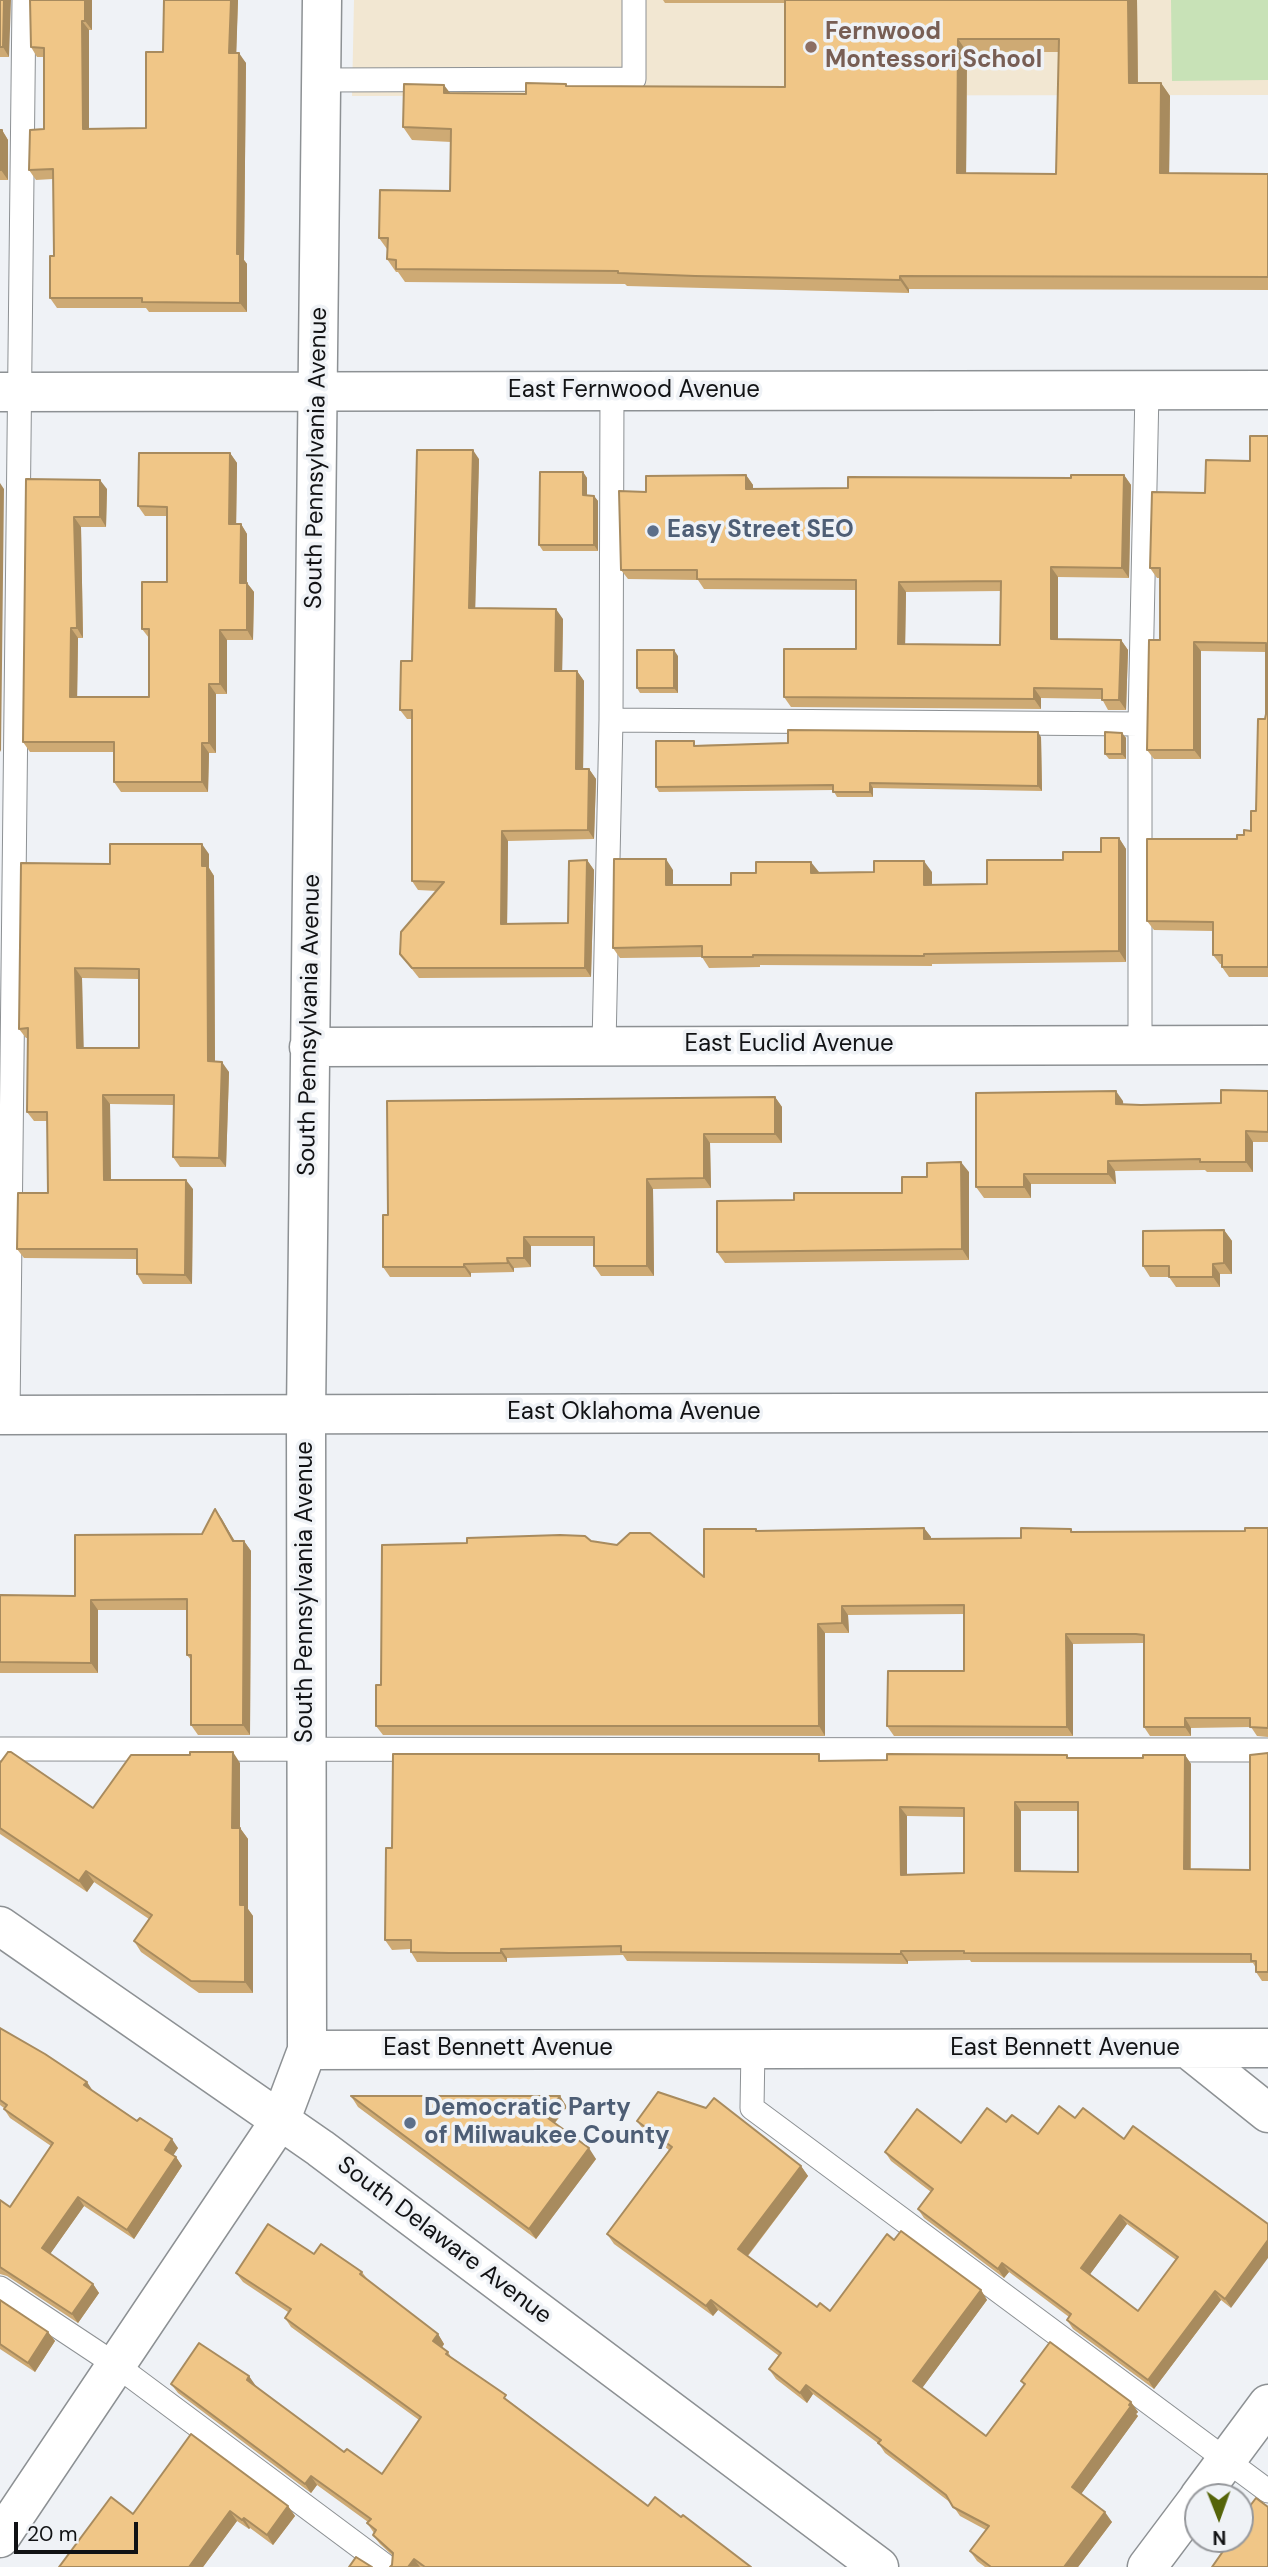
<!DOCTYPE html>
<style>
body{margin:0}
#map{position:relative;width:1268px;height:2567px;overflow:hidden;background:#eff2f6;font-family:"DM Sans",sans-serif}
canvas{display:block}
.north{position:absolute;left:1184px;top:2483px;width:70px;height:70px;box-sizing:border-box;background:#eff2f6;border:2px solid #96989c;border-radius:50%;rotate:179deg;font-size:19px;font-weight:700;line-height:28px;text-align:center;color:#111214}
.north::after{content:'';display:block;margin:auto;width:24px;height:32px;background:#556409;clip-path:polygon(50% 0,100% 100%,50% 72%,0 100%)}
.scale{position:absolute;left:14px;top:2522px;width:124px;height:32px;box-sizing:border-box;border:4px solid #111214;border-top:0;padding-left:9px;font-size:21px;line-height:24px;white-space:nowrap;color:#111214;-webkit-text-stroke:5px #eff2f6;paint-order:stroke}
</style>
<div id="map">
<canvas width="1268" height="2567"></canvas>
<div class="north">N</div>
<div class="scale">20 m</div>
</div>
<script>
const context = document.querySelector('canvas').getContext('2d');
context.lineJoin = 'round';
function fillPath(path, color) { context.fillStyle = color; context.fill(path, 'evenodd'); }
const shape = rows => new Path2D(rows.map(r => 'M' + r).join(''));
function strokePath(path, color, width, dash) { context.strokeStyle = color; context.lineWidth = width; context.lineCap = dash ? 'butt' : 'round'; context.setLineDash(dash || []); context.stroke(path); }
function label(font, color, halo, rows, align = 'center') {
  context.font = font + ' "DM Sans",sans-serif'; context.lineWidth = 7; context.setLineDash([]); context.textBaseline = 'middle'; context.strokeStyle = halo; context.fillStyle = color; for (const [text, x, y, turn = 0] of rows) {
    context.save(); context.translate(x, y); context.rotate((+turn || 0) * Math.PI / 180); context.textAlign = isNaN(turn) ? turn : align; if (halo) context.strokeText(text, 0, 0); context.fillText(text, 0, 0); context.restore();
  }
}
fillPath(shape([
 [354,0,1268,0,1268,95,352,96]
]), '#f2e7d2');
fillPath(shape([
 [1171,0,1268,0,1268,80,1172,81]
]), '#c8e2b7');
const service = shape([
 [321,80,634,79,634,0],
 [611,720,1140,724],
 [604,1045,611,720,612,391],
 [1140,1045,1140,724,1147,390],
 [8,1415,24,0],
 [0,1749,1268,1750],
 [753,2048,752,2108,1268,2491],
 [0,2288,116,2365,387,2567]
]);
const minor = shape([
 [0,392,1268,390],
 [309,1047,1268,1045],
 [0,1926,320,2148,879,2567],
 [1188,2049,1268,2113],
 [307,2050,306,1414,322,0],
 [1199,2497,1268,2404],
 [0,2538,281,2119,307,2050,1268,2048],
 [1147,2567,1198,2499]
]);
const tertiary = shape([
 [0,1415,1268,1412]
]);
strokePath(service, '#8d9194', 25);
strokePath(minor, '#8d9194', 41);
strokePath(tertiary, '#8d9194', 41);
strokePath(service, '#fff', 23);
strokePath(minor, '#fff', 38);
strokePath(tertiary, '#fff', 38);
fillPath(shape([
 [0,0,9,57,0,57],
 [30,0,92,0,92,30,89,30,89,129,146,128,163,52,164,0,238,0,236,53,246,63,244,260,247,264,247,312,149,312,146,308,57,308,50,298,54,256,53,179,36,180,29,170,44,129,44,57,37,57,31,47],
 [663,0,1137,0,1138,83,1161,83,1170,96,1169,173,1268,174,1268,290,909,289,909,293,704,288,627,286,625,284,405,282,398,272,396,272,387,259,387,249,379,238,450,191,451,142,412,140,403,127,450,93,526,94,567,86,785,87,785,3,665,3],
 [967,52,1059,52,1056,174,966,173],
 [0,130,2,130,8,140,8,180,0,180],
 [1268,436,1268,977,1229,977,1222,967,1222,964,1220,964,1213,955,1213,931,1154,930,1147,921,1237,839,1251,831,1256,811,1266,714,1266,652,1201,651,1201,759,1154,759,1147,750,1160,640,1160,578,1157,578,1150,568,1250,461],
 [230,453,237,463,236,524,241,524,247,534,247,583,254,592,253,640,227,640,227,694,216,694,216,753,209,753,208,792,121,792,114,782,114,752,30,752,23,742,26,479,107,489,106,527,81,527,83,638,78,638,77,697,149,697,149,638,142,629,167,582,167,516,145,516,138,506],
 [479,459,475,608,563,619,562,671,577,671,584,681,583,769,589,769,596,779,594,839,508,841,507,924,568,923,587,860,594,870,591,977,419,978,400,954,437,891,418,890,412,881,412,719,407,719,400,710,412,661],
 [583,472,587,478,587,495,594,496,598,501,598,551,543,551,539,545],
 [746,475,753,485,753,489,848,488,1124,475,1131,485,1129,578,1058,577,1058,639,1121,640,1128,650,1126,710,1108,710,1102,699,1041,698,1041,709,791,707,784,697,856,649,856,590,704,589,698,580,628,579,621,570,646,492],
 [1001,591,1000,645,905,644,906,592],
 [678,656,678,693,640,693,637,688],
 [1122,733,1126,738,1126,759,1109,759,1105,754],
 [1041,737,1042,791,873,788,873,797,837,797,833,790,659,792,656,787,697,745],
 [1119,838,1126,849,1126,962,932,964,932,966,760,965,760,967,709,968,702,957,620,958,613,948,673,870,673,885,731,885,819,873,932,872,932,885,987,884,1063,860,1101,852],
 [209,854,209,868,214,876,215,1062,229,1072,226,1167,180,1167,173,1157,174,1105,110,1104,111,1180,193,1189,192,1284,143,1284,137,1274,137,1259,24,1258,17,1249,48,1193,48,1121,34,1121,27,1112,27,1038,26,1038,19,1029,110,864],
 [82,978,139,979,139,1048,83,1048],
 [1268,1091,1268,1142,1253,1142,1253,1172,1207,1172,1205,1170,1115,1171,1116,1184,1031,1184,1031,1198,984,1198,976,1187,1123,1101,1123,1104,1141,1105,1221,1103],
 [775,1097,782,1107,782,1143,710,1143,711,1188,653,1189,654,1276,601,1276,594,1266,594,1246,531,1246,531,1267,514,1268,514,1272,471,1273,471,1277,390,1277,383,1267,388,1215],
 [969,1172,969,1260,725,1263,717,1252,794,1200,902,1193,927,1177],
 [1224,1230,1232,1241,1232,1274,1220,1274,1220,1287,1176,1287,1169,1277,1150,1277,1143,1266],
 [215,1509,235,1541,244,1541,251,1551,250,1735,198,1735,191,1725,191,1660,187,1655,187,1610,98,1610,98,1673,0,1673,0,1595,75,1596,202,1534],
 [924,1528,931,1537,931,1539,1021,1538,1071,1529,1073,1532,1245,1531,1268,1528,1268,1737,1257,1736,1251,1727,1191,1728,1191,1736,1150,1736,1144,1727,1144,1644,1143,1643,1073,1644,1073,1736,894,1736,887,1726,964,1671,964,1614,848,1615,849,1633,825,1633,825,1736,383,1735,376,1726,381,1685,591,1541,704,1577,758,1531],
 [1268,1753,1268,1981,1262,1981,1256,1972,1256,1968,1253,1963,971,1962,970,1960,908,1961,908,1964,627,1961,623,1955,507,1958,507,1962,417,1962,411,1952,411,1949,392,1950,385,1940,392,1848,824,1761,1143,1758,1185,1755,1191,1764,1191,1869,1250,1870],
 [1021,1811,1078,1811,1078,1872,1021,1871],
 [907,1816,964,1817,964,1873,907,1874],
 [0,1763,93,1808,240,1763,240,1828,248,1839,248,1909,253,1916,253,1993,199,1993,141,1952,134,1941,149,1919,94,1882,87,1892,0,1834],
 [0,2028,178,2148,173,2155,176,2157,182,2166,134,2239,84,2206,50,2254,93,2284,99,2293,78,2323,7,2276,0,2274,0,2200,10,2207,51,2146,10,2118,4,2109,4,2108,0,2105],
 [351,2096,560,2096,567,2107,555,2123,596,2159,536,2239,358,2107],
 [1075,2118,1124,2139,1231,2308,1221,2300,1154,2389,1073,2329,1067,2320,1069,2317,1009,2272,1004,2278,924,2218,918,2209,931,2192,891,2161,885,2152,961,2143,1006,2122,1038,2134],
 [1127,2224,1176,2260,1138,2311,1090,2274],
 [637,2121,801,2166,808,2176,748,2256,817,2307,830,2311,894,2240,981,2290,987,2300,922,2388,986,2436,1024,2385,1021,2381,1131,2402,1138,2412,1136,2414,1138,2416,1081,2494,1112,2522,1078,2567,985,2567,977,2561,970,2551,986,2530,960,2516,951,2503,885,2453,879,2444,813,2394,807,2403,776,2379,769,2369,779,2356,718,2310,713,2316,614,2244,607,2234,669,2150,644,2131],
 [314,2254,362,2272,368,2280,438,2334,444,2344,442,2348,448,2352,451,2357,648,2506,681,2517,751,2567,390,2567,392,2565,393,2556,380,2544,373,2535,374,2533,367,2523,368,2522,317,2485,311,2493,178,2393,171,2384,249,2376,255,2387,344,2452,382,2474,419,2420,291,2327,285,2318,288,2312,243,2282,236,2273],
 [0,2300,48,2332,55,2341,35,2372,0,2349],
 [288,2506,295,2516,273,2545,250,2528,249,2529,237,2521,203,2567,59,2567,133,2514]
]), '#ceaa74');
fillPath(shape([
 [4,0,11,0,9,57,3,47],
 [85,0,92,0,92,30,85,21],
 [231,0,238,0,236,63,229,53],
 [1128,0,1137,0,1138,96,1129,83],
 [82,21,89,30,89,138,83,129],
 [958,39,967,52,966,186,957,173],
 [239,53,246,63,244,260,247,264,247,312,240,303,237,254],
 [1161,83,1170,96,1169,186,1160,173],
 [444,85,454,98,444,93],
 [2,130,8,140,8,180,1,170],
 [900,276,909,289,909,293,900,280],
 [473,450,479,459,475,617,469,608],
 [230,453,237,463,236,534,229,524],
 [583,472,587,478,587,501,583,495],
 [746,475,753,485,753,499,746,489],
 [1124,475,1131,485,1129,578,1122,568],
 [100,480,107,489,106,527,100,517],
 [0,483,4,489,1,752,0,750],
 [594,496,598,501,598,551,594,545],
 [74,517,81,527,83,638,77,628],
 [241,524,247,534,247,583,254,592,253,640,247,630,240,583],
 [1051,567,1058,577,1058,649,1051,639],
 [899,582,906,592,905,654,898,644],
 [556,609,563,619,562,681,555,671],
 [71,628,78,638,77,706,70,697],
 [220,630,227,640,227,694,220,684],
 [1121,640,1128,650,1126,710,1119,700],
 [1194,642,1201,651,1201,759,1194,750],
 [674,650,678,656,678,693,674,688],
 [577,671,584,681,583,779,576,769],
 [209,684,216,694,216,753,209,743],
 [1034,688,1041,698,1041,709,1034,699],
 [1038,732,1041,737,1042,791,1038,786],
 [1122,733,1126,738,1126,759,1122,754],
 [202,743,209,753,208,792,202,782],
 [589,769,596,779,594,839,588,830],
 [870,783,873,788,873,797,870,792],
 [502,831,508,841,507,934,501,924],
 [1119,838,1126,849,1126,962,1119,951],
 [202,844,209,854,209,868,214,876,215,1071,208,1061],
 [666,859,673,870,673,895,666,885],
 [587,860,594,870,591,977,585,968],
 [924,861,932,872,932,895,924,885],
 [811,862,819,872,819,883,811,873],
 [75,968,82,978,84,1057,77,1048],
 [222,1062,229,1072,226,1167,219,1158],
 [1116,1091,1123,1101,1124,1114,1116,1104],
 [103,1095,110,1104,111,1190,104,1180],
 [775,1097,782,1107,782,1143,775,1134],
 [1246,1131,1253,1142,1253,1172,1246,1162],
 [704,1134,710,1143,711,1188,704,1178],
 [1108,1161,1115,1171,1116,1184,1108,1174],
 [961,1162,969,1172,969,1260,962,1249],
 [1024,1174,1031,1184,1031,1198,1024,1187],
 [647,1179,653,1189,654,1276,647,1266],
 [186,1180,193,1189,192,1284,185,1275],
 [1224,1230,1232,1241,1232,1274,1224,1263],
 [524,1237,531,1246,531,1267,524,1258],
 [507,1258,514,1268,514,1272,508,1263],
 [464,1264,471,1273,471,1277,464,1267],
 [1213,1264,1220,1274,1220,1287,1213,1277],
 [215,1509,222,1519,240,1551,233,1541],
 [924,1528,931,1537,931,1549,924,1539],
 [244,1541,251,1551,250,1735,243,1725],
 [91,1600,98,1610,98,1673,91,1663],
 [842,1606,848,1615,849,1633,842,1623],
 [818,1624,825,1633,825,1736,819,1726],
 [1066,1634,1073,1644,1073,1736,1067,1727],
 [1185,1718,1191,1728,1191,1736,1185,1727],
 [233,1752,240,1763,240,1839,232,1828],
 [1185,1755,1191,1764,1190,1879,1184,1869],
 [1015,1802,1021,1811,1021,1880,1015,1871],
 [900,1807,907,1816,907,1884,901,1875],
 [240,1828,248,1839,248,1909,253,1916,253,1993,245,1982,240,1905],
 [86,1871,94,1882,87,1892,79,1881],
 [501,1949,507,1958,507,1962,501,1953],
 [901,1951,908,1961,908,1964,901,1954],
 [87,2082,93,2091,84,2085],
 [560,2096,567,2107,552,2126,545,2116],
 [172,2139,178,2148,171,2159,165,2150],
 [589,2148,596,2159,536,2239,529,2229],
 [176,2157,182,2166,134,2239,127,2230],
 [801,2166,808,2176,745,2259,738,2249],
 [78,2197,84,2206,48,2257,42,2248],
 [1120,2215,1127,2224,1088,2277,1081,2268],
 [1268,2240,1268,2258,1231,2308,1225,2299],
 [1002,2263,1009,2272,1004,2278,998,2269],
 [93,2284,99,2293,78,2323,72,2314],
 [981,2290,987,2300,920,2391,913,2381],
 [1215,2291,1221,2300,1154,2389,1148,2380],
 [711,2300,718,2310,713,2316,706,2306],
 [48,2332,55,2341,35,2372,28,2363],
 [438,2334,444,2344,439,2351,433,2341],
 [249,2376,256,2386,253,2390,247,2380],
 [806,2385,813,2394,807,2403,800,2393],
 [1131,2402,1138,2412,1136,2414,1138,2416,1079,2497,1072,2487],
 [311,2476,317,2485,311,2493,305,2484],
 [288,2506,295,2516,273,2545,267,2535],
 [230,2511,237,2521,203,2567,189,2567],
 [1105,2512,1112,2522,1078,2567,1064,2567],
 [244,2518,250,2528,249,2529,242,2520],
 [414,2559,420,2567,408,2567]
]), '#a88b5e');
const building = shape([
 [0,0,4,0,3,47,0,47,0,0],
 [30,0,85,0,85,21,82,21,83,129,146,128,146,52,163,52,164,0,231,0,229,53,239,53,237,254,240,254,240,303,142,302,142,298,50,298,50,256,54,256,53,169,29,170,30,130,44,129,44,48,31,47,30,0],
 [785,0,1128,0,1129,83,1161,83,1160,173,1268,174,1268,277,900,276,900,280,695,276,618,273,618,271,396,269,396,260,387,259,388,238,379,238,380,190,450,191,451,129,403,127,404,84,444,85,444,93,526,94,526,83,566,84,566,86,785,87,785,0],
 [958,39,1059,39,1056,174,957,173,958,39],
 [0,130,2,130,1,170,0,170,0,130],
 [1250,436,1268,436,1268,967,1222,967,1222,955,1213,955,1213,922,1147,921,1147,839,1237,839,1237,835,1244,835,1244,830,1251,831,1251,811,1256,811,1258,719,1265,719,1266,714,1266,643,1194,642,1194,750,1147,750,1149,640,1160,640,1160,568,1150,568,1152,492,1205,493,1206,460,1250,461,1250,436],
 [417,450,473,450,469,608,556,609,555,671,577,671,576,769,589,769,588,830,502,831,501,924,568,923,569,861,587,860,585,968,412,968,400,954,401,932,444,882,412,881,412,710,400,710,401,661,412,661,417,450],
 [139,453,230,453,229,524,241,524,240,583,247,583,247,630,220,630,220,684,209,684,209,743,202,743,202,782,114,782,114,742,23,742,26,479,100,480,100,517,74,517,77,628,71,628,70,697,149,697,149,629,142,629,142,582,167,582,167,507,138,506,139,453],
 [540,472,583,472,583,495,594,496,594,545,539,545,540,472],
 [746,475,746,489,848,488,848,477,1071,478,1071,475,1124,475,1122,568,1051,567,1051,639,1121,640,1119,700,1102,700,1102,689,1034,688,1034,699,784,697,784,649,856,649,856,580,697,579,697,570,621,570,619,491,646,492,646,476,746,475],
 [1001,581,1000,645,898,644,899,582,1001,581],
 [637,650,674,650,674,688,637,688,637,650],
 [788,730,1038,732,1038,786,870,783,870,792,833,792,833,785,656,787,656,741,694,741,694,746,788,743,788,730],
 [1105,732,1122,733,1122,754,1105,754,1105,732],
 [1101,838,1119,838,1119,951,924,954,924,956,753,955,753,957,702,957,702,946,613,948,614,859,666,859,666,885,731,885,731,873,756,873,756,862,811,862,811,873,874,872,874,861,924,861,924,885,987,884,987,860,1063,860,1063,852,1101,852,1101,838],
 [110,844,202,844,202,866,207,866,208,1061,222,1062,219,1158,173,1157,174,1095,103,1095,104,1180,186,1180,185,1275,137,1274,137,1249,17,1249,18,1193,48,1193,47,1112,27,1112,28,1028,19,1029,21,863,110,864,110,844],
 [75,968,139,969,139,1048,77,1048,75,968],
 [1221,1090,1268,1091,1268,1132,1246,1131,1246,1162,1200,1162,1200,1159,1108,1161,1108,1174,1024,1174,1024,1187,976,1187,976,1093,1116,1091,1116,1104,1141,1105,1221,1103,1221,1090],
 [775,1097,775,1134,704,1134,704,1178,647,1179,647,1266,594,1266,594,1237,524,1237,524,1258,507,1258,508,1263,464,1264,464,1267,383,1267,383,1215,388,1215,387,1101,775,1097],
 [961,1162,962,1249,717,1252,717,1201,794,1200,794,1193,902,1193,902,1177,927,1177,927,1163,961,1162],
 [1224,1230,1224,1263,1213,1264,1213,1277,1169,1277,1169,1266,1143,1266,1143,1231,1224,1230],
 [215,1509,233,1541,244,1541,243,1725,191,1725,191,1655,187,1655,187,1599,91,1600,91,1663,0,1662,0,1595,75,1596,75,1535,202,1534,215,1509],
 [924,1528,924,1539,1021,1538,1021,1528,1071,1529,1071,1532,1245,1531,1245,1528,1268,1528,1268,1728,1250,1727,1250,1718,1185,1718,1185,1727,1144,1727,1144,1635,1136,1634,1066,1634,1067,1727,887,1726,888,1671,964,1671,964,1605,842,1606,842,1623,818,1624,819,1726,376,1726,376,1685,381,1685,382,1545,467,1543,467,1538,560,1535,585,1536,591,1541,617,1545,630,1533,650,1533,704,1577,704,1529,756,1529,756,1531,924,1528],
 [8,1752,11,1752,93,1808,131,1755,190,1755,190,1752,233,1752,232,1828,240,1828,240,1905,245,1905,245,1982,191,1981,134,1941,152,1915,86,1871,79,1881,0,1828,0,1763,8,1752],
 [1268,1753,1268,1972,1256,1972,1256,1961,1251,1961,1251,1954,964,1953,964,1951,901,1951,901,1954,621,1952,621,1946,501,1949,501,1953,449,1953,411,1952,411,1940,385,1940,386,1848,392,1848,393,1754,819,1754,819,1761,887,1760,887,1754,1067,1755,1067,1758,1143,1758,1143,1755,1185,1755,1184,1869,1250,1870,1250,1755,1268,1753],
 [1015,1802,1078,1802,1078,1872,1015,1871,1015,1802],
 [900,1807,964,1808,964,1873,901,1875,900,1807],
 [0,2028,45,2054,87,2082,84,2085,137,2121,140,2118,172,2139,165,2150,176,2157,127,2230,78,2197,42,2248,93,2284,72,2314,0,2267,0,2200,10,2207,53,2143,4,2109,7,2105,0,2100,0,2028],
 [658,2092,706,2108,714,2098,801,2166,738,2249,817,2307,820,2303,830,2311,887,2234,894,2240,901,2231,981,2290,913,2381,986,2436,1025,2384,1021,2381,1050,2342,1131,2402,1129,2405,1131,2406,1072,2487,1105,2512,1064,2567,991,2567,970,2551,989,2526,953,2507,946,2495,878,2443,881,2440,806,2385,800,2393,769,2369,781,2353,711,2300,706,2306,607,2234,672,2147,637,2121,658,2092],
 [351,2096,560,2096,545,2116,589,2148,529,2229,351,2096],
 [1059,2106,1075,2118,1083,2108,1124,2139,1133,2126,1268,2224,1268,2240,1225,2299,1215,2291,1148,2380,1067,2320,1071,2314,1002,2263,998,2269,918,2209,933,2189,885,2152,917,2109,961,2143,987,2108,1006,2122,1012,2115,1038,2134,1059,2106],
 [1120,2215,1178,2257,1138,2311,1081,2268,1120,2215],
 [268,2224,314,2254,321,2244,362,2272,360,2274,438,2334,433,2341,448,2352,446,2354,506,2395,504,2398,648,2506,655,2497,681,2517,683,2515,751,2567,425,2567,414,2559,408,2567,390,2567,392,2565,393,2553,373,2535,376,2530,367,2523,371,2519,311,2476,305,2484,171,2384,199,2343,249,2376,247,2380,344,2452,347,2449,382,2474,421,2417,285,2318,291,2309,236,2273,268,2224],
 [0,2300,48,2332,28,2363,0,2344,0,2300],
 [191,2434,288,2506,267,2535,244,2518,242,2520,230,2511,189,2567,59,2567,111,2497,133,2514,191,2434],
 [1256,2498,1268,2507,1268,2567,1212,2567,1226,2547,1221,2544,1225,2539,1240,2539,1240,2519,1256,2498],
 [356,2557,372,2567,349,2567,356,2557]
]);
fillPath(building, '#f0c687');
strokePath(building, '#a88b5e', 2);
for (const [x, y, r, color] of [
 [811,47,7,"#8d6e63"],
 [653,531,7,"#5c6f8a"],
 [410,2123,7,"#5c6f8a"]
]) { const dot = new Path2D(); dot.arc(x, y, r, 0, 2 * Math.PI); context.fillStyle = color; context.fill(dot); strokePath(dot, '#eff2f6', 2.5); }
label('bold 24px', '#785e54', '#eff2f6', [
 ["Fernwood",825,33],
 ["Montessori School",825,61]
], 'left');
label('24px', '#111214', '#eff2f6', [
 ["East Fernwood Avenue",634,391],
 ["South Pennsylvania Avenue",317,458,-89],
 ["South Pennsylvania Avenue",310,1025,-89],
 ["East Euclid Avenue",789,1045],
 ["East Oklahoma Avenue",634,1413],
 ["South Pennsylvania Avenue",306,1592,-90],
 ["East Bennett Avenue",498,2049],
 ["East Bennett Avenue",1065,2049],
 ["South Delaware Avenue",444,2241,37]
]);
label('bold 24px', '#4e5e75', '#eff2f6', [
 ["Easy Street SEO",667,531],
 ["Democratic Party",424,2109],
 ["of Milwaukee County",424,2137]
], 'left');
</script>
